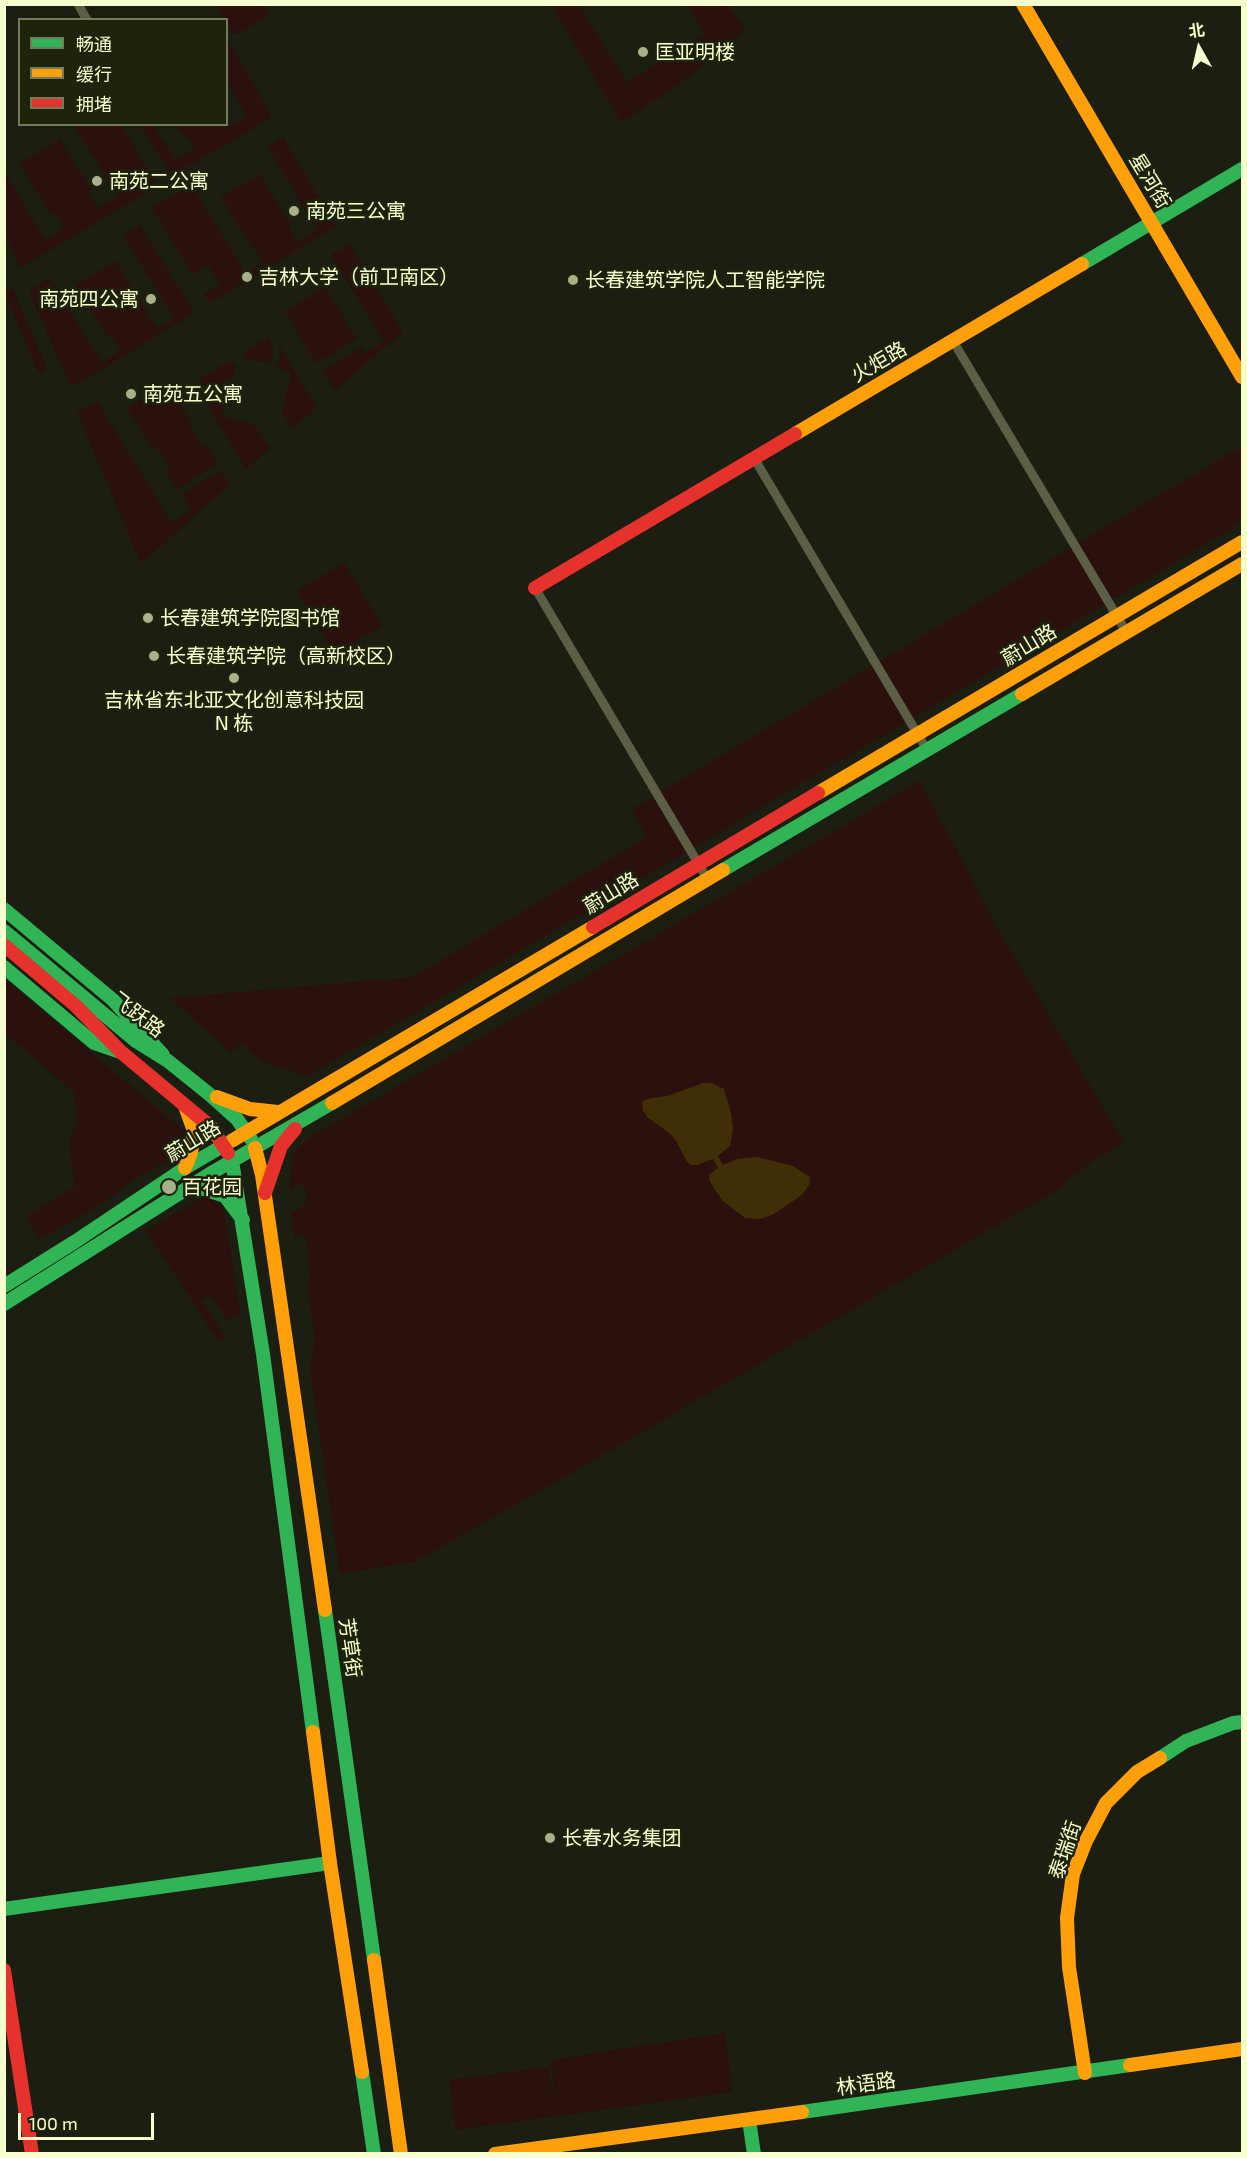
<!DOCTYPE html>
<meta charset="utf-8">
<style>
body{margin:0}
#map{position:relative;width:1247px;height:2158px;overflow:hidden;background:#1b1e11;font-family:"Exo 2","Noto Sans SC",sans-serif}
canvas{display:block}
.frame{position:absolute;inset:0;border:6px solid #f6ffce;pointer-events:none}
.legend{position:absolute;left:18px;top:18px;width:210px;height:108px;box-sizing:border-box;background:#1e230c;border:2px solid #747b5a;margin:0;padding:8px 10px;list-style:none;font-size:18px;color:#f6ffce}
.legend li{display:flex;align-items:center;gap:12px;height:30px}
.legend b{width:30px;border:2px solid #747b5a}
.north{position:absolute;left:1169px;top:18px;width:60px;height:60px;-webkit-text-stroke:4px #1e230c;paint-order:stroke;rotate:352deg;font-size:16px;font-weight:700;line-height:24px;text-align:center;color:#f6ffce}
.north::after{content:'';display:block;margin:auto;width:21px;height:27px;background:#f6ffce;clip-path:polygon(50% 0,100% 100%,50% 72%,0 100%)}
.scale{position:absolute;left:18px;top:2113px;width:136px;height:27px;box-sizing:border-box;border:3px solid #f6ffce;border-top:0;padding-left:8px;font-size:18px;line-height:21px;white-space:nowrap;color:#f6ffce;-webkit-text-stroke:4px #1e230c;paint-order:stroke}
</style>
<div id="map">
<canvas width="1247" height="2158"></canvas>
<div class="frame"></div>
<ul class="legend">
<li><b style="height:8px;background:#30b455"></b>畅通</li>
<li><b style="height:8px;background:#ff9f0a"></b>缓行</li>
<li><b style="height:8px;background:#e5322d"></b>拥堵</li>
</ul>
<div class="north">北</div>
<div class="scale">100 m</div>
</div>
<script>
const context = document.querySelector('canvas').getContext('2d');
context.lineJoin = 'round';
function fillPath(path, color) { context.fillStyle = color; context.fill(path, 'evenodd'); }
const shape = rows => new Path2D(rows.map(r => 'M' + r).join(''));
function strokePath(path, color, width, dash) { context.strokeStyle = color; context.lineWidth = width; context.lineCap = dash ? 'butt' : 'round'; context.setLineDash(dash || []); context.stroke(path); }
function label(font, color, halo, rows, align = 'center') {
  context.font = font + ' "Exo 2","Noto Sans SC",sans-serif'; context.lineWidth = 5; context.setLineDash([]); context.textBaseline = 'middle'; context.strokeStyle = halo; context.fillStyle = color; for (const [text, x, y, turn = 0] of rows) {
    context.save(); context.translate(x, y); context.rotate((+turn || 0) * Math.PI / 180); context.textAlign = isNaN(turn) ? turn : align; if (halo) context.strokeText(text, 0, 0); context.fillText(text, 0, 0); context.restore();
  }
}
fillPath(shape([
 [216,5,264,5,270,14,238,34,234,34],
 [551,5,579,5,627,82,705,34,687,5,728,5,745,30,672,90,621,122],
 [227,39,271,114,269,119,172,176,140,125,153,125,176,160,195,149,185,134,182,136,175,125,225,125,228,128,247,116,227,82],
 [74,125,121,125,158,186,21,267,19,267,5,233,5,173,45,240,64,228,55,213,51,215,20,164,60,139,91,189,88,192,97,208,118,196],
 [283,137,336,226,210,303,204,294,220,284,208,264,192,274,152,208,191,184,246,274,264,263,254,247,252,248,221,197,260,174,291,225,288,227,298,242,317,230,268,147],
 [140,224,194,313,76,385,69,383,30,294,31,290,50,278,102,363,121,351,111,335,108,337,76,285,116,261,148,313,145,315,149,322,152,320,158,328,174,318,123,235],
 [349,244,403,332,335,390,323,371,361,347,365,353,384,341,331,255],
 [325,287,357,339,316,363,285,312],
 [13,289,47,368,41,373,38,372,5,294,5,291],
 [269,337,273,348,271,363,247,359,243,353],
 [279,344,317,407,293,428,282,413,291,374,277,367,280,354],
 [231,361,236,366,232,380,224,379,222,391,214,391,203,385,199,379],
 [168,383,192,423,189,425,203,448,207,446,217,464,177,489,166,471,170,469,156,446,152,448,127,408],
 [203,398,225,404,222,416,253,424,271,447,246,469],
 [97,401,172,523,191,510,182,494,221,471,230,485,144,561,140,561,138,557,77,412],
 [1242,446,1242,523,307,1077,262,1062,241,1044,231,1053,170,998,413,977,647,837,632,809],
 [345,563,382,626,334,654,297,591],
 [920,781,998,929,1124,1143,1092,1161,1056,1191,591,1462,414,1562,340,1574,310,1368,315,1340,307,1285,311,1274,305,1236,295,1238,291,1213,298,1211,303,1205,307,1198,306,1190,299,1183,296,1183,293,1190,289,1191,292,1158,298,1147,312,1136],
 [5,980,181,1128,184,1134,182,1151,172,1158,135,1179,106,1201,39,1240,26,1217,75,1187,70,1152,70,1139,77,1120,74,1092,5,1034],
 [202,1196,216,1199,223,1206,241,1315,227,1320,211,1295,202,1301,226,1338,219,1342,146,1231],
 [725,2033,732,2092,456,2130,449,2080,548,2067,555,2104,551,2060]
]), '#2b110e');
fillPath(shape([
 [703,1083,712,1083,724,1089,731,1113,733,1128,730,1146,718,1156,723,1165,737,1159,758,1157,793,1166,810,1177,809,1185,802,1195,772,1215,760,1219,745,1218,723,1201,713,1187,709,1179,710,1174,718,1168,713,1159,697,1165,692,1165,687,1162,675,1139,668,1132,648,1118,643,1111,642,1102,647,1099,667,1096]
]), '#3f2e06');
strokePath(shape([
 [78,4,87,20],
 [953,341,1127,633],
 [754,458,927,750],
 [535,588,708,880]
]), '#5c5f45', 9);
strokePath(shape([
 [1082,264,1242,169],
 [723,870,1022,694],
 [4,909,113,1000,163,1055],
 [4,931,136,1041,168,1061,209,1094,237,1119,251,1139],
 [4,967,94,1043,120,1052],
 [232,1161,263,1354,313,1732],
 [192,1185,225,1196,243,1220],
 [4,1286,76,1241,185,1168,233,1140],
 [4,1304,213,1172,332,1103],
 [325,1610,374,1960],
 [1160,1758,1186,1741,1233,1723,1242,1722],
 [4,1909,330,1863],
 [362,2072,374,2154],
 [802,2112,1130,2065],
 [749,2120,754,2154]
]), '#30b455', 14);
strokePath(shape([
 [1023,4,1242,377],
 [795,434,1082,264],
 [1022,694,1242,564],
 [818,793,1242,542],
 [217,1097,250,1109,278,1112],
 [332,1103,723,870],
 [185,1106,194,1131,191,1153,185,1168],
 [233,1140,593,927],
 [255,1148,262,1175,325,1610],
 [313,1732,330,1863,362,2072],
 [374,1960,401,2154],
 [1130,2065,1242,2049],
 [1085,2073,1069,1967,1067,1918,1073,1874,1086,1841,1106,1803,1137,1772,1160,1758],
 [495,2154,802,2112]
]), '#ff9f0a', 14);
strokePath(shape([
 [535,588,795,434],
 [593,927,818,793],
 [4,945,76,1006,121,1052,211,1127,228,1153],
 [265,1193,281,1146,295,1129],
 [4,1970,32,2154]
]), '#e5322d', 14);
for (const [x, y, r, color] of [
 [643,52,6,"#a9b08c"],
 [97,181,6,"#a9b08c"],
 [294,211,6,"#a9b08c"],
 [247,277,6,"#a9b08c"],
 [573,280,6,"#a9b08c"],
 [151,299,6,"#a9b08c"],
 [131,394,6,"#a9b08c"],
 [148,618,6,"#a9b08c"],
 [154,656,6,"#a9b08c"],
 [234,678,6,"#a9b08c"],
 [169,1187,8,"#a9b08c"],
 [550,1838,6,"#a9b08c"]
]) { const dot = new Path2D(); dot.arc(x, y, r, 0, 2 * Math.PI); context.fillStyle = color; context.fill(dot); strokePath(dot, '#1e230c', 2); }
label('20px', '#f6ffce', '#1e230c', [
 ["匡亚明楼",655,52],
 ["南苑二公寓",109,181],
 ["南苑三公寓",306,211],
 ["吉林大学（前卫南区）",259,277],
 ["长春建筑学院人工智能学院",585,280],
 ["南苑四公寓",139,299,"right"],
 ["南苑五公寓",143,394],
 ["长春建筑学院图书馆",160,618],
 ["长春建筑学院（高新校区）",166,656],
 ["吉林省东北亚文化创意科技园",234,700,"center"],
 ["N 栋",234,723,"center"],
 ["百花园",182,1187],
 ["长春水务集团",562,1838]
], 'left');
label('20px', '#f6ffce', '#1e230c', [
 ["星河街",1150,181,59],
 ["火炬路",879,362,-30],
 ["蔚山路",1029,645,-31],
 ["蔚山路",611,893,-31],
 ["飞跃路",138,1015,37],
 ["蔚山路",193,1141,-31],
 ["芳草街",350,1648,82],
 ["泰瑞街",1065,1850,-71],
 ["林语路",866,2084,-8]
]);
</script>
